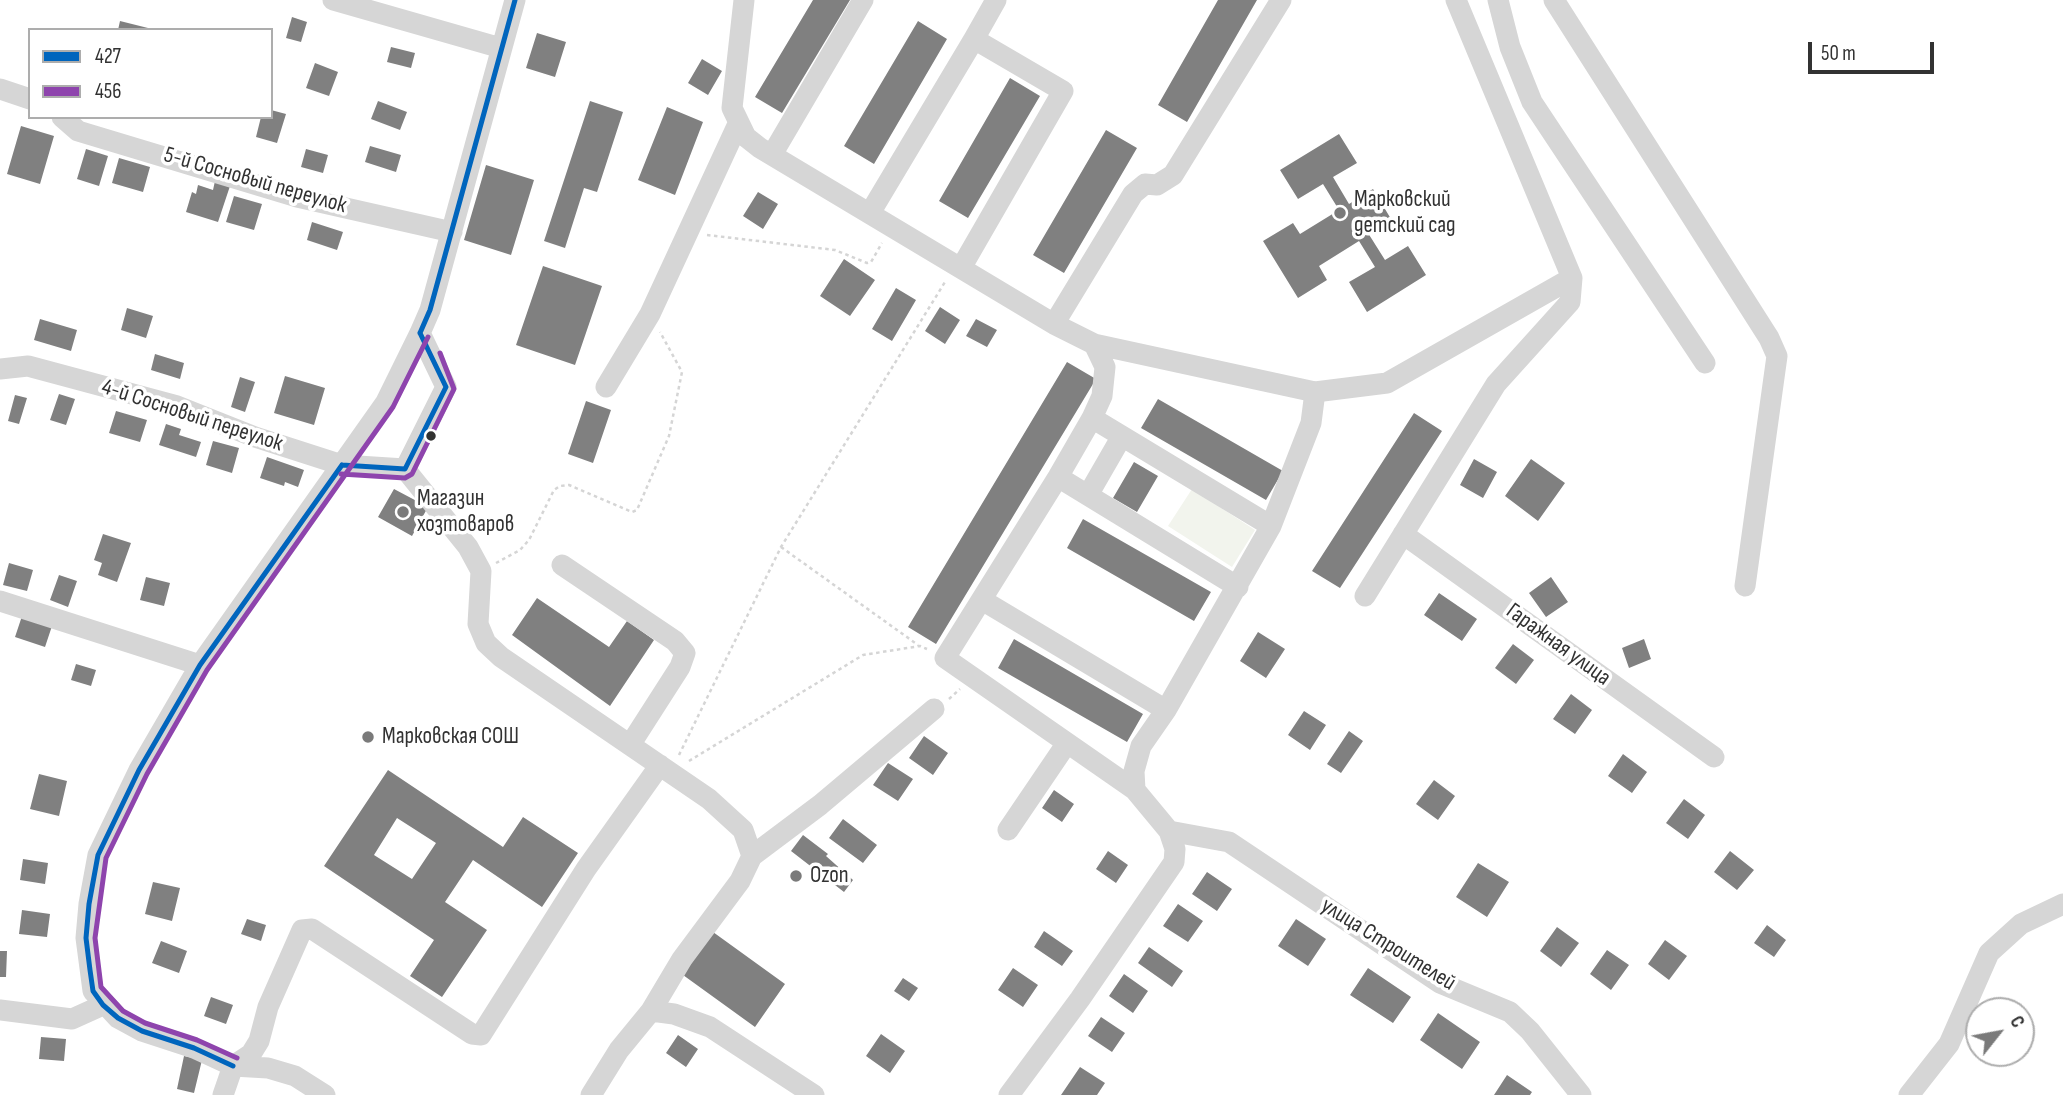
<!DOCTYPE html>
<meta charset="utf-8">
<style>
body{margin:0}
#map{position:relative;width:2063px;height:1095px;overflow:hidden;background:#fff;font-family:"Sofia Sans Condensed",sans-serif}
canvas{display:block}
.legend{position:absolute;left:28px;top:28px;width:245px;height:91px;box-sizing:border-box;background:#fff;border:2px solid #adadad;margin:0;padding:9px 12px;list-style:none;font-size:21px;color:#323232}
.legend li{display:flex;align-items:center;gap:14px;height:35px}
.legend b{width:35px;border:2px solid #adadad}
.north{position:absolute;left:1965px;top:997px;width:70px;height:70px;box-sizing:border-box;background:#fff;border:2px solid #adadad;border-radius:50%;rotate:59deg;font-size:19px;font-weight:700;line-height:28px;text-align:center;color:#323232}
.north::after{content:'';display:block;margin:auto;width:24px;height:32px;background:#7a7a7a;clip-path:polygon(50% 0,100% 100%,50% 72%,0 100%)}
.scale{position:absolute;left:1808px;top:42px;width:126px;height:32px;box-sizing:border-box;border:4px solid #323232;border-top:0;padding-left:9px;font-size:21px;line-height:24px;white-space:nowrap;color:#323232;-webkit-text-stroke:5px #fff;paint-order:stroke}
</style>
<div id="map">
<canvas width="2063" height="1095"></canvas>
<ul class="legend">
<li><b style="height:9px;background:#0065bd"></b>427</li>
<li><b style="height:9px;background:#8e44ad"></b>456</li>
</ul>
<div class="north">С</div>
<div class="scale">50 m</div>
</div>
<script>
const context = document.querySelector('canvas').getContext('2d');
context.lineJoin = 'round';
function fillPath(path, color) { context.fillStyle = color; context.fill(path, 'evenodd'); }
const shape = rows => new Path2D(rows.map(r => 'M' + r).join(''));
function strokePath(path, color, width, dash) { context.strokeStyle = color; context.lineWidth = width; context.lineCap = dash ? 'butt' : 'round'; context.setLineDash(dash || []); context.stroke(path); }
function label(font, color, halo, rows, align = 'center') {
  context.font = font + ' "Sofia Sans Condensed",sans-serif'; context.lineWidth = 7; context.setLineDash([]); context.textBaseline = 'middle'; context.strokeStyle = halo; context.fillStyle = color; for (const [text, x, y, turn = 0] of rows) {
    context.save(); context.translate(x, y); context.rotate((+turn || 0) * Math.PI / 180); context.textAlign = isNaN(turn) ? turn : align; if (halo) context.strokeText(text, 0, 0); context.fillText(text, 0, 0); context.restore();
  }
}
fillPath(shape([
 [1192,489,1255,530,1232,567,1168,526]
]), '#f2f4ed');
fillPath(shape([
 [813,0,850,0,782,113,755,97],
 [1218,0,1257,0,1187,122,1158,105],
 [292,17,307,22,301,42,286,38],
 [120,21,152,29,152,30,118,30],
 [918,21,947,39,874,164,844,146],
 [537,33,566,42,555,77,526,68],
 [391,47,415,53,411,68,387,62],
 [702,59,722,71,708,95,688,83],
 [315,63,338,72,329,96,306,88],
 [1010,78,1040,96,968,218,939,201],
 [378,101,407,112,400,130,371,119],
 [590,101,623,112,597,192,584,188,565,248,544,241],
 [667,107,703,122,675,195,638,180],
 [271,110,286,114,277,143,256,137,261,117,271,117],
 [21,126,54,136,40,184,7,174],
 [1106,130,1137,148,1064,273,1033,255],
 [1339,134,1357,163,1333,177,1349,204,1373,189,1391,219,1368,233,1385,260,1408,246,1426,275,1367,312,1349,282,1375,267,1359,241,1319,266,1327,280,1298,298,1263,241,1293,223,1300,234,1339,210,1323,184,1298,199,1280,170],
 [370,146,401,155,396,172,365,162],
 [86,149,108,156,99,186,77,179],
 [306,149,328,155,323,173,301,167],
 [119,158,150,167,143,192,112,183],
 [486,165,534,180,511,255,464,240],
 [215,181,230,186,218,222,186,212,192,192,196,194,198,185,213,190],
 [758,192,778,204,763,229,743,216],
 [234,196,262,204,254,230,226,222],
 [312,222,343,232,337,250,307,240],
 [844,259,875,280,850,316,820,296],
 [543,266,602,286,575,365,516,345],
 [896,288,916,300,892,341,872,329],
 [940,307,960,320,945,344,925,331],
 [127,308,153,316,146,338,121,330],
 [40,319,77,330,71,351,34,340],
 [976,319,997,330,987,347,966,336],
 [155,354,184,363,180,379,151,370],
 [1067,362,1096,379,936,644,908,627],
 [285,376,325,388,314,425,274,413],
 [240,377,255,382,245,412,231,407],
 [59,394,75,399,66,425,50,420],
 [15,395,27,398,19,424,8,421],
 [1158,399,1283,471,1266,500,1141,428],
 [586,401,611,410,593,463,568,454],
 [116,411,147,420,140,442,109,433],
 [1414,413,1442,431,1340,588,1312,571],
 [166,424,181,429,179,435,201,442,196,457,159,445],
 [213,441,239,448,232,473,206,465],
 [267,457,304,470,298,487,285,482,284,486,260,478],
 [1474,459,1497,472,1483,498,1460,485],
 [1531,459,1565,483,1538,521,1505,496],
 [1134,462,1158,476,1137,512,1113,498],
 [394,489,428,507,412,536,378,517],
 [1083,519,1211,592,1194,621,1067,548],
 [103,534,131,543,117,582,98,575,102,563,94,560],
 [9,563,33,570,27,591,3,585],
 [59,575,77,581,68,607,50,600],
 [146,577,170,583,164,606,140,600],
 [1551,577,1568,602,1546,617,1529,593],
 [1439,593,1477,619,1462,641,1424,615],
 [537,598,609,647,627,621,654,640,610,706,512,635],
 [23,613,53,623,45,647,15,637],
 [1258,632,1285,649,1266,678,1240,661],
 [1014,639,1143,714,1127,742,998,668],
 [1644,639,1651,659,1629,668,1622,648],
 [1513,644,1534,660,1516,684,1495,668],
 [76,664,96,670,91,686,71,680],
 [1571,694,1592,710,1575,734,1553,719],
 [1304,711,1326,725,1310,750,1288,735],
 [1349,731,1363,741,1341,773,1327,764],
 [924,736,948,753,933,775,909,758],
 [1623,754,1647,772,1632,793,1608,776],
 [888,763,913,779,898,801,873,785],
 [388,770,503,847,523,817,578,853,542,907,473,860,445,902,487,930,442,997,410,976,434,940,324,866],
 [397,818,436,843,412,879,374,855],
 [39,774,67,781,59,816,30,809],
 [1434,780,1455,796,1438,820,1416,804],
 [1054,790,1074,804,1062,822,1042,808],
 [1684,799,1705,815,1688,839,1666,823],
 [843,819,877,845,863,863,829,838],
 [803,835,828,854,826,856,853,880,844,892,791,851],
 [1108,851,1128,865,1116,883,1096,869],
 [1730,851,1754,870,1737,890,1714,872],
 [23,859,48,863,45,884,20,880],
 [1478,863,1509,882,1487,917,1456,897],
 [1207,872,1232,889,1217,911,1192,894],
 [153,882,180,888,172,921,145,914],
 [1178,904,1203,921,1188,942,1163,926],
 [22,910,50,914,47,937,19,934],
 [247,919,266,925,261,941,241,934],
 [1296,919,1326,939,1308,966,1278,946],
 [1767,925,1786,940,1774,957,1754,943],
 [1557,927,1579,943,1561,967,1540,951],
 [1044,931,1073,951,1062,966,1034,947],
 [713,932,785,984,755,1027,683,975],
 [1665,940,1687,956,1669,980,1648,964],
 [161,941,187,951,179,973,152,963],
 [1149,947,1183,971,1172,987,1138,963],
 [1607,950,1629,965,1611,990,1590,974],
 [0,951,7,951,6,977,0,977],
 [1013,968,1038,985,1023,1007,998,990],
 [1368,968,1411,997,1393,1023,1350,995],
 [1124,974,1148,991,1133,1013,1109,996],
 [903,978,918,988,909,1001,894,991],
 [211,997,233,1005,226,1024,204,1016],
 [1438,1013,1480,1042,1462,1069,1420,1040],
 [1101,1017,1125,1033,1112,1052,1088,1036],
 [881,1034,905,1051,890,1073,866,1056],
 [678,1035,698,1049,686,1067,666,1053],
 [41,1037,66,1039,64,1061,39,1059],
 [184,1056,202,1060,194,1093,177,1089],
 [1080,1067,1105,1083,1097,1095,1061,1095],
 [1507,1075,1532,1092,1530,1095,1494,1095]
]), '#808080');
strokePath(shape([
 [707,235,835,250,867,263,871,262,882,243],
 [781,547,918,645],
 [496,563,520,550,529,540,554,490,560,486,569,485,632,512,637,510,669,436,682,372,660,332],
 [949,699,960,689],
 [679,755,781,547,945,282],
 [689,761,863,655,920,646,927,649]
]), '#d5d5d5', 2.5, [3.5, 3.5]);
strokePath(shape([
 [333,0,501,48],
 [744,0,732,108,746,137,760,148,1054,324,1094,344,1315,392],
 [1498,0,1510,47,1532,102,1705,363],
 [1554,0,1769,338,1777,356,1745,586],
 [974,39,996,0],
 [0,89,30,99],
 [62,117,78,131,297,197,452,232],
 [773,153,863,0],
 [870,213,974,39,1063,91,961,268],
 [1054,324,1133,194,1145,184,1157,185,1173,175,1281,0],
 [0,369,28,366,177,406,255,437,342,465,405,469,446,387,420,333],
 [606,387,650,314,738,124],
 [1092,418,1271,526],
 [405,469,468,547,481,571,478,624,486,643,501,657,709,799,743,830,752,856,740,881,682,959,651,1011],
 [1058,477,1238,587],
 [1088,495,1122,436],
 [1403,534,1714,757],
 [562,565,675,641,685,653,680,667,630,745],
 [1365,596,1496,384,1570,302,1572,278,1456,0],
 [982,600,1166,710],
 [0,601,200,665],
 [1135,790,1134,771,1141,746,1166,710,1271,526,1311,423,1315,392,1387,383,1572,278],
 [1008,830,1067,743],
 [1169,831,1229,842,1440,983,1510,1012,1530,1031,1581,1095],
 [752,856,820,805,934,709],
 [0,1010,72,1019,103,1005],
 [233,1066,251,1054,259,1041,268,1007,302,930,312,929,472,1034,481,1035,586,869,660,765],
 [223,1095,233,1066],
 [325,1095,295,1076,268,1068,233,1066,194,1048,142,1031,118,1018,93,991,86,938,89,904,98,855,139,770,200,665,386,402,420,333,430,310,515,0],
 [591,1095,619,1050,651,1011,674,1014,710,1027,814,1095],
 [1009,1095,1080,999,1174,862,1175,849,1169,831,1135,790,945,658,1058,477,1092,418,1102,396,1105,367,1094,344],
 [1909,1095,1949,1044,1989,953,2021,924,2063,904]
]), '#d6d6d6', 21);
strokePath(shape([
 [420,333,430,310,515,0],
 [342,465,405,469,446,387,420,333],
 [233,1066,194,1048,142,1031,118,1018,103,1005,93,991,90,970,86,938,89,904,98,855,139,770,200,665,342,465]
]), '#0065bd', 5);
strokePath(shape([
 [341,474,405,478,412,474,454,389,440,353],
 [237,1058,197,1040,145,1023,123,1011,101,987,95,938,106,858,147,774,207,670,393,407,428,337]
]), '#8e44ad', 5);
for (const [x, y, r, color] of [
 [1340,213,7,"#7a7a7a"],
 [431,436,6,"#323232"],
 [403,512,7,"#7a7a7a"],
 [368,737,7,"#7a7a7a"],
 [796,876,7,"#7a7a7a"]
]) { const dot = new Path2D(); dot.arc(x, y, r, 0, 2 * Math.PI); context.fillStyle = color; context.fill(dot); strokePath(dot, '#fff', 2.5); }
label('23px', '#323232', '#fff', [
 ["5-й Сосновый переулок",255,181,16],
 ["4-й Сосновый переулок",192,416,18],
 ["Гаражная улица",1558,645,36],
 ["улица Строителей",1388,945,32]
]);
label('23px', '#323232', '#fff', [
 ["Марковский",1354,200],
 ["детский сад",1354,226],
 ["Магазин",417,499],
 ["хозтоваров",417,525],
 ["Марковская СОШ",382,737],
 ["Ozon",810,876]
], 'left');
</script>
